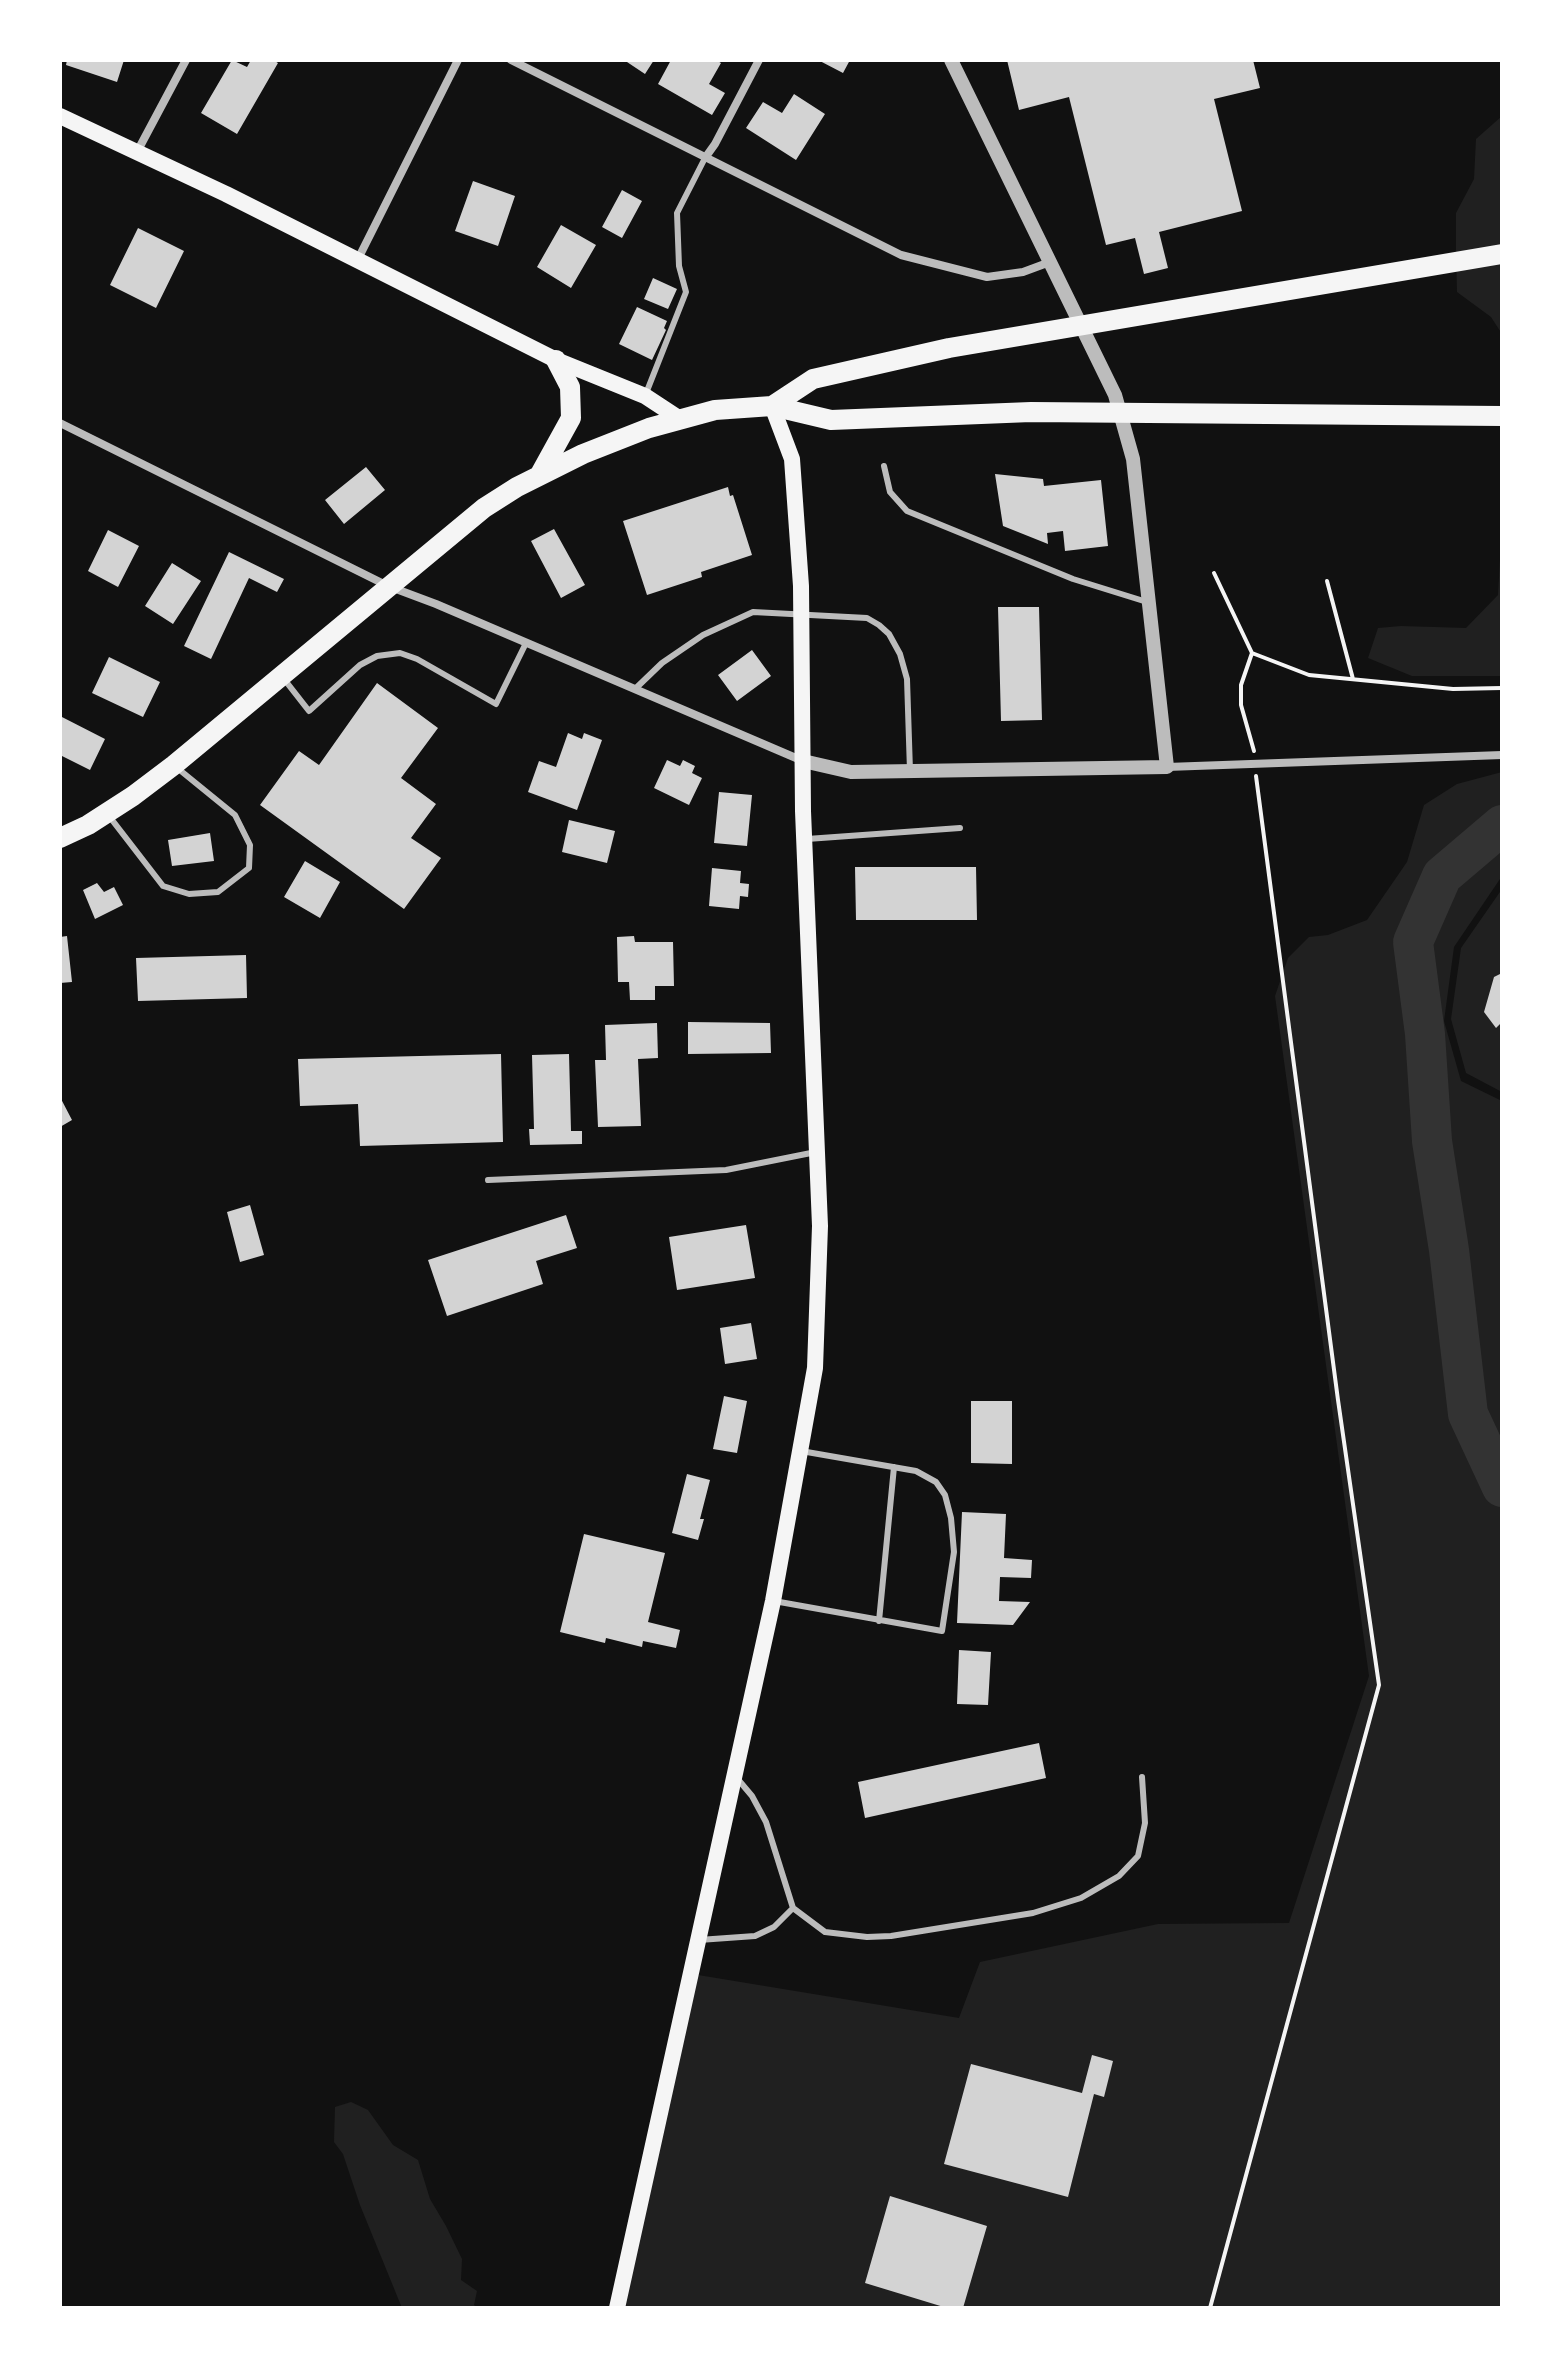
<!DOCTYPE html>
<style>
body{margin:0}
#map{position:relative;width:1562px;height:2368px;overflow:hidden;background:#111;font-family:Ubuntu,sans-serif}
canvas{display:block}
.frame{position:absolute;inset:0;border:62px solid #fff;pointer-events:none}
</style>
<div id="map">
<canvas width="1562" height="2368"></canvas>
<div class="frame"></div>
</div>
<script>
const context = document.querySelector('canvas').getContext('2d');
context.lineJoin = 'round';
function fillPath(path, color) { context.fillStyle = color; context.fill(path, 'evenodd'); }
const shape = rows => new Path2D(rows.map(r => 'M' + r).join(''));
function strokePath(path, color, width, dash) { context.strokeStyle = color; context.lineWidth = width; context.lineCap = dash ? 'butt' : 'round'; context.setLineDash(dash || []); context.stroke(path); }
fillPath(shape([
 [1502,116,1502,334,1491,317,1457,292,1456,250,1456,213,1474,179,1476,139],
 [1502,524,1502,676,1412,676,1368,658,1378,628,1401,626,1466,628,1498,595],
 [1502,772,1502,876,1454,947,1444,1021,1461,1081,1502,1101,1502,2308,616,2308,692,1974,959,2018,980,1962,1158,1924,1289,1923,1369,1676,1275,996,1288,958,1309,937,1328,935,1367,920,1407,862,1424,805,1457,784],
 [1502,889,1502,1092,1466,1073,1451,1019,1461,948],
 [351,2102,368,2110,393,2145,418,2160,430,2199,446,2226,462,2259,461,2280,477,2291,474,2305,477,2308,402,2308,360,2205,343,2154,334,2142,335,2107]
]), '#202020');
strokePath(shape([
 [1502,825,1442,876,1413,942,1425,1034,1432,1141,1449,1250,1468,1414,1502,1487]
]), '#333', 40);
fillPath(shape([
 [67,60,124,60,117,82,66,65],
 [232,60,247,67,251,60,273,60,278,63,237,134,201,113],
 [624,60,654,60,645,74],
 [671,60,716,60,721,63,709,84,725,93,712,115,658,84],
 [818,60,850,60,843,73],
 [1007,60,1253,60,1260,88,1214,99,1242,211,1159,232,1168,268,1144,274,1135,238,1106,245,1069,97,1019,110],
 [794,94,825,114,796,160,746,128,763,102,782,113],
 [473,181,515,196,498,246,455,231],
 [622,190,642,201,622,238,602,227],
 [561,225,596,245,571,288,537,267],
 [138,228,184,251,156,308,110,285],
 [653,278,677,289,668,309,644,299],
 [637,307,667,321,664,328,666,330,652,360,619,344],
 [366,467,385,490,344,524,325,500],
 [995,474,1043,479,1044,486,1101,480,1108,546,1065,551,1063,531,1047,533,1048,544,1003,526],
 [728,487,730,496,733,495,752,555,701,572,702,577,647,595,623,521],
 [554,529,585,585,561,598,531,541],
 [108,530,139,546,118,587,88,571],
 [229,552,284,579,277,592,249,578,211,659,184,646],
 [172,563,201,581,173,624,145,606],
 [998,607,1039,607,1042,720,1001,721],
 [752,650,771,676,737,701,718,675],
 [109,657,160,682,143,717,92,693],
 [377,683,438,728,401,778,436,804,411,838,441,858,404,909,260,805,299,751,319,765],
 [60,716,105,739,90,770,60,755],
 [568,733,582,739,584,733,602,740,577,810,528,792,539,761,556,767],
 [667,760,680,766,683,760,695,766,692,773,702,778,689,805,654,788],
 [719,792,752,795,747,846,714,843],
 [569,820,615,831,607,863,562,852],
 [210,833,214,861,172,866,168,840],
 [305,861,340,882,320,918,284,897],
 [855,867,976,867,977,920,856,920],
 [712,868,741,871,740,883,749,884,748,897,740,896,739,909,709,906],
 [97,883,104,892,114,887,123,905,95,919,83,890],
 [67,936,72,982,60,983,60,937],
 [634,936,635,942,673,942,674,986,655,986,655,1000,630,1000,629,982,618,982,617,937],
 [246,955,247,998,138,1001,136,958],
 [1502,973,1502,1022,1496,1028,1484,1012,1494,977],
 [688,1022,770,1023,771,1053,688,1054],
 [657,1023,658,1058,638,1059,641,1126,598,1127,595,1060,606,1060,605,1025],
 [501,1054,503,1142,360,1146,358,1104,300,1106,298,1059],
 [569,1054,571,1131,582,1131,582,1144,530,1145,529,1129,534,1129,532,1055],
 [60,1097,72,1120,60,1127],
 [250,1205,264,1255,240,1262,227,1212],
 [566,1215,577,1248,536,1261,543,1284,447,1316,428,1260],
 [746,1225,755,1278,677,1290,669,1237],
 [751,1323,757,1359,725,1364,720,1328],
 [724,1396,747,1401,737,1453,713,1449],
 [971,1401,1012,1401,1012,1464,971,1463],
 [687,1474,710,1480,700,1519,704,1519,698,1540,672,1533],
 [962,1512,1006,1514,1004,1558,1032,1560,1031,1578,1000,1577,999,1601,1030,1602,1013,1625,957,1623],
 [584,1534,665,1553,648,1622,680,1630,676,1648,643,1641,642,1647,606,1638,605,1643,560,1632],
 [959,1650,991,1652,988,1705,957,1704],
 [1039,1743,1046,1778,865,1818,858,1782],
 [1092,2055,1113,2061,1104,2097,1094,2094,1068,2197,944,2164,971,2064,1082,2093],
 [890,2196,987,2226,963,2308,947,2308,865,2283]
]), '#d3d3d3');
strokePath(shape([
 [1214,573,1252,653,1309,675,1453,689,1502,688],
 [1327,581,1353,679],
 [1252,653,1241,685,1241,705,1254,751],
 [1210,2308,1379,1685,1338,1400,1256,776]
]), '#f5f5f5', 4);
strokePath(shape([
 [645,396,686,292,679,266,677,213,705,158],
 [884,466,890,492,907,511,1073,579,1147,602],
 [284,679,309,711,360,665,377,656,400,653,417,659,496,704,526,643],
 [635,689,662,663,703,635,753,612,867,618,879,625,889,634,900,654,907,679,910,771],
 [109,816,163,886,189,894,218,892,249,868,250,845,235,815,176,767],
 [807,839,960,828],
 [488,1180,726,1170,816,1152],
 [774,1601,942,1631,954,1552,951,1518,945,1495,936,1482,916,1471,801,1451],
 [879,1621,894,1467],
 [736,1777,752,1796,766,1822,793,1908,825,1932,867,1937,891,1936,1033,1913,1081,1898,1119,1876,1138,1856,1145,1823,1142,1777],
 [699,1940,755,1936,774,1927,793,1908]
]), '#bcbcbc', 6);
strokePath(shape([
 [511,60,901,255,987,277,1023,272,1050,262],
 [137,152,186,60],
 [705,158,715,144,759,60],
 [358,259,458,60],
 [60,423,388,586,436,604,803,761],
 [1167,767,1502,755]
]), '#bcbcbc', 8);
strokePath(shape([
 [803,761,851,772,1167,767,1133,459,1115,395,951,60]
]), '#bcbcbc', 14);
strokePath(shape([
 [60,116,226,194,556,360,645,396,680,419],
 [617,2308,773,1601,815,1368,820,1226,803,811,801,586,792,459,772,406]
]), '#f5f5f5', 16);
strokePath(shape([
 [772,406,813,379,949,348,1502,254],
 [539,476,571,418,570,387,556,360],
 [60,838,88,825,133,796,174,765,484,508,517,487,583,454,649,428,715,410,772,406,831,420,1031,412,1502,416]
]), '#f5f5f5', 20);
</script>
